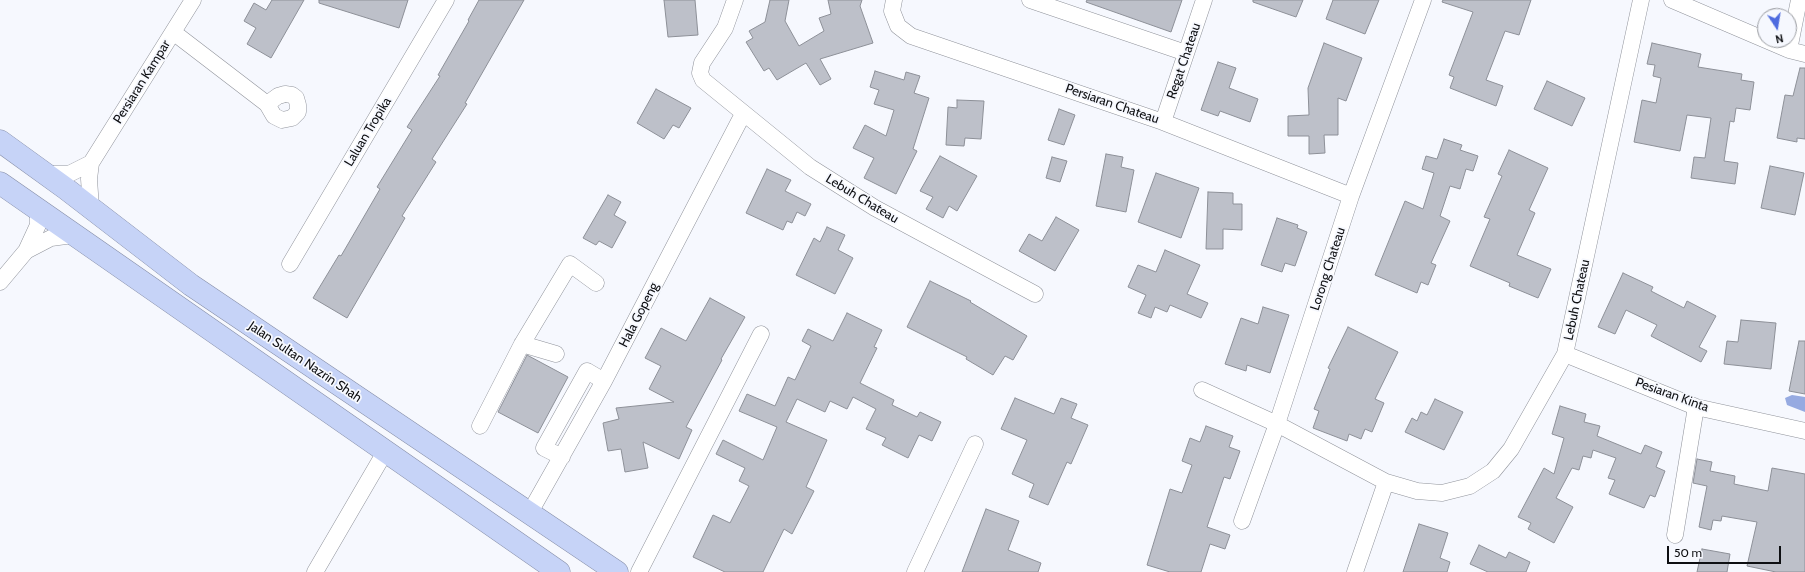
<!DOCTYPE html>
<style>
body{margin:0}
#map{position:relative;width:1805px;height:572px;overflow:hidden;background:#f6f8fe;font-family:Cabin,sans-serif}
canvas{display:block}
.north{position:absolute;left:1757px;top:8px;width:40px;height:40px;box-sizing:border-box;background:#f6f8fe;border:1px solid #999ba0;border-radius:50%;rotate:168deg;font-size:11px;font-weight:700;line-height:16px;text-align:center;color:#0e0f12}
.north::after{content:'';display:block;margin:auto;width:14px;height:18px;background:#4e6bdf;clip-path:polygon(50% 0,100% 100%,50% 72%,0 100%)}
.scale{position:absolute;left:1667px;top:546px;width:114px;height:18px;box-sizing:border-box;border:2px solid #0e0f12;border-top:0;padding-left:5px;font-size:12px;line-height:14px;white-space:nowrap;color:#0e0f12;-webkit-text-stroke:3px #f6f8fe;paint-order:stroke}
</style>
<div id="map">
<canvas width="1805" height="572"></canvas>
<div class="north">N</div>
<div class="scale">50 m</div>
</div>
<script>
const context = document.querySelector('canvas').getContext('2d');
context.lineJoin = 'round';
function fillPath(path, color) { context.fillStyle = color; context.fill(path, 'evenodd'); }
const shape = rows => new Path2D(rows.map(r => 'M' + r).join(''));
function strokePath(path, color, width, dash) { context.strokeStyle = color; context.lineWidth = width; context.lineCap = dash ? 'butt' : 'round'; context.setLineDash(dash || []); context.stroke(path); }
function label(font, color, halo, rows, align = 'center') {
  context.font = font + ' Cabin,sans-serif'; context.lineWidth = 3.5; context.setLineDash([]); context.textBaseline = 'middle'; context.strokeStyle = halo; context.fillStyle = color; for (const [text, x, y, turn = 0] of rows) {
    context.save(); context.translate(x, y); context.rotate((+turn || 0) * Math.PI / 180); context.textAlign = isNaN(turn) ? turn : align; if (halo) context.strokeText(text, 0, 0); context.fillText(text, 0, 0); context.restore();
  }
}
fillPath(shape([
 [1792,395,1805,397,1805,412,1787,405,1785,398]
]), '#96aae1');
const building = shape([
 [272,0,304,0,271,58,247,44,256,28,244,21,254,3,266,10,272,0],
 [319,0,408,0,399,28,319,3,319,0],
 [479,0,524,0,465,103,467,104,432,159,436,162,402,216,405,218,347,318,313,298,339,255,341,256,380,189,377,187,412,130,407,127,440,76,438,75,469,21,468,20,479,0],
 [664,0,695,0,698,35,668,37,664,0],
 [770,0,789,0,785,21,799,46,824,31,819,18,831,14,828,0,862,0,860,6,873,43,820,59,831,79,820,85,806,63,777,80,769,68,764,71,746,42,753,38,749,31,765,22,770,0],
 [1087,0,1182,0,1171,32,1086,2,1087,0],
 [1253,0,1303,0,1296,17,1253,2,1253,0],
 [1333,0,1379,0,1365,34,1326,19,1333,0],
 [1443,0,1531,0,1519,35,1505,31,1486,80,1503,86,1496,106,1450,88,1454,77,1449,75,1473,12,1442,2,1443,0],
 [1324,43,1362,58,1346,101,1338,98,1338,135,1324,135,1325,153,1309,154,1309,136,1288,136,1288,116,1309,115,1308,88,1324,43],
 [1652,43,1701,54,1698,67,1742,74,1741,80,1754,82,1750,110,1736,108,1734,122,1730,121,1724,161,1738,163,1735,184,1691,178,1694,157,1705,158,1711,118,1687,115,1680,151,1634,142,1642,100,1656,103,1661,78,1653,76,1655,65,1647,64,1652,43],
 [1218,62,1236,68,1229,88,1258,99,1250,122,1220,111,1218,116,1201,110,1218,62],
 [1800,68,1805,68,1805,139,1797,138,1797,142,1777,138,1785,95,1793,96,1800,68],
 [875,71,904,80,906,72,920,76,914,93,929,98,913,149,917,151,896,194,864,178,874,158,853,148,865,125,886,136,894,110,874,104,879,90,870,87,875,71],
 [1547,81,1585,98,1572,126,1534,109,1547,81],
 [656,89,691,108,679,128,673,125,664,139,637,123,656,89],
 [957,100,984,101,981,139,965,138,964,146,946,145,948,107,957,108,957,100],
 [1059,109,1075,115,1064,145,1048,140,1059,109],
 [1444,139,1462,145,1460,150,1478,156,1473,171,1466,169,1460,189,1450,186,1440,216,1450,221,1431,263,1436,265,1428,285,1421,282,1417,293,1375,275,1405,201,1423,209,1434,173,1422,169,1426,156,1437,159,1444,139],
 [1509,150,1548,168,1529,210,1535,213,1517,255,1551,269,1538,298,1509,286,1510,283,1470,266,1490,219,1484,217,1502,176,1498,174,1509,150],
 [1106,154,1123,157,1121,167,1134,170,1126,212,1096,206,1106,154],
 [940,156,977,176,957,211,949,206,943,218,926,209,933,197,920,191,940,156],
 [1052,157,1067,161,1060,182,1046,178,1052,157],
 [1770,166,1804,173,1795,215,1761,208,1770,166],
 [767,169,791,180,785,191,811,204,805,216,797,212,792,223,787,221,783,230,746,213,767,169],
 [1156,173,1199,188,1181,238,1138,222,1156,173],
 [1208,192,1233,193,1233,204,1242,204,1242,230,1223,229,1223,249,1206,249,1208,192],
 [608,195,621,202,614,215,626,222,612,248,599,241,596,245,583,238,608,195],
 [1056,217,1079,230,1055,271,1019,251,1029,234,1042,241,1056,217],
 [1277,218,1298,225,1297,228,1307,232,1295,266,1285,263,1282,272,1261,265,1277,218],
 [827,227,845,235,838,250,853,258,835,294,796,275,814,238,820,242,827,227],
 [1165,250,1200,265,1187,294,1208,303,1201,318,1170,305,1167,312,1155,307,1151,318,1138,313,1146,295,1128,287,1138,265,1156,272,1165,250],
 [1623,273,1653,287,1651,291,1684,308,1687,301,1716,316,1699,347,1707,351,1701,362,1651,336,1657,325,1626,310,1615,334,1598,327,1623,273],
 [930,281,971,301,970,302,1027,336,1013,360,1005,356,993,375,966,359,967,357,907,327,930,281],
 [710,298,745,317,721,359,722,360,686,427,692,430,679,459,643,442,648,468,625,472,621,449,608,451,603,423,619,419,616,408,674,402,649,389,661,366,645,358,661,328,686,341,710,298],
 [1263,307,1289,315,1270,373,1247,365,1246,371,1225,364,1241,318,1258,324,1263,307],
 [847,313,882,330,874,347,877,348,860,383,894,400,892,405,917,417,920,412,941,422,932,441,919,435,908,458,882,445,886,438,866,429,876,409,853,397,847,409,830,401,825,412,797,399,786,422,827,440,806,487,814,491,792,534,784,529,763,572,725,572,693,557,713,515,730,523,749,486,739,481,745,468,716,454,723,440,763,460,777,427,739,411,747,394,775,406,788,377,795,380,811,346,802,341,808,329,833,341,847,313],
 [1741,320,1776,323,1771,369,1724,364,1727,341,1738,342,1741,320],
 [1348,327,1398,352,1375,399,1384,403,1372,432,1365,429,1361,439,1349,434,1347,441,1313,428,1319,411,1314,409,1330,369,1328,368,1348,327],
 [1799,341,1805,341,1805,394,1789,391,1799,341],
 [527,355,568,377,538,433,498,412,527,355],
 [1015,398,1054,414,1061,398,1077,404,1071,418,1088,425,1071,464,1067,462,1048,505,1029,497,1034,484,1012,474,1027,440,1001,429,1015,398],
 [1435,399,1463,412,1444,450,1405,432,1412,418,1417,421,1421,412,1427,415,1435,399],
 [1560,406,1586,414,1584,422,1600,426,1597,436,1641,454,1645,445,1662,452,1656,467,1665,471,1655,497,1650,495,1644,508,1609,494,1615,480,1608,478,1616,458,1593,450,1591,458,1583,456,1579,470,1572,468,1556,498,1573,507,1554,543,1528,529,1531,523,1518,517,1544,468,1554,474,1564,438,1552,434,1560,406],
 [1206,426,1233,436,1229,447,1240,451,1230,479,1224,477,1207,527,1230,535,1225,549,1210,544,1201,572,1170,572,1147,565,1170,489,1182,493,1192,465,1182,461,1190,438,1200,442,1206,426],
 [1697,459,1712,462,1710,471,1735,476,1734,484,1768,491,1772,468,1805,474,1805,572,1776,572,1747,566,1757,522,1722,516,1721,521,1713,520,1711,530,1699,527,1707,486,1693,483,1697,459],
 [986,509,1019,521,1008,550,1041,563,1038,572,962,572,986,509],
 [1419,524,1448,533,1440,558,1450,562,1447,572,1403,572,1419,524],
 [1479,545,1506,558,1509,552,1530,562,1526,572,1488,572,1470,564,1479,545],
 [1702,549,1730,554,1727,572,1697,572,1702,549]
]);
fillPath(building, '#bdc0c9');
strokePath(building, '#8d9098', 1);
const minor = shape([
 [735,0,725,28,702,63,700,73,703,80,810,167,875,208,1035,294],
 [894,0,892,11,898,26,911,36,1163,122,1351,196],
 [1030,0,1186,53],
 [1423,0,1351,196,1277,424,1386,482,1417,491,1442,493,1470,486,1493,471,1511,449,1565,354,1641,0],
 [1672,0,1789,50,1805,54],
 [173,32,267,104,274,116,282,120,292,118,298,112,298,105,296,98,292,95,285,94,278,96,267,104],
 [1789,50,1799,0],
 [1163,122,1204,0],
 [45,174,69,174,91,163],
 [91,208,89,179,91,163,193,0],
 [26,251,51,238,73,235],
 [290,264,446,0],
 [0,282,26,251,38,225,38,210],
 [522,344,556,354],
 [1565,354,1696,407,1805,431],
 [1202,390,1277,424,1242,521],
 [480,426,522,344,570,264,596,283],
 [562,457,544,448,587,371,604,381],
 [529,514,604,381,743,114],
 [1675,535,1696,407],
 [315,572,385,452],
 [639,572,761,334],
 [915,572,975,444],
 [1355,572,1386,482]
]);
const highway = shape([
 [0,141,65,188,191,285,617,572],
 [0,183,559,572]
]);
strokePath(minor, '#90939b', 17);
strokePath(highway, '#868ea7', 23);
strokePath(minor, '#fff', 16);
strokePath(highway, '#c6d3f7', 22);
label('13px', '#0e0f12', '#f6f8fe', [
 ["Regat Chateau",1184,61,-71],
 ["Persiaran Kampar",142,82,-58],
 ["Persiaran Chateau",1112,104,19],
 ["Laluan Tropika",368,132,-59],
 ["Lebuh Chateau",862,199,31],
 ["Lorong Chateau",1328,269,-72],
 ["Lebuh Chateau",1577,300,-78],
 ["Hala Gopeng",639,315,-63],
 ["Jalan Sultan Nazrin Shah",305,362,34],
 ["Pesiaran Kinta",1672,395,20]
]);
</script>
